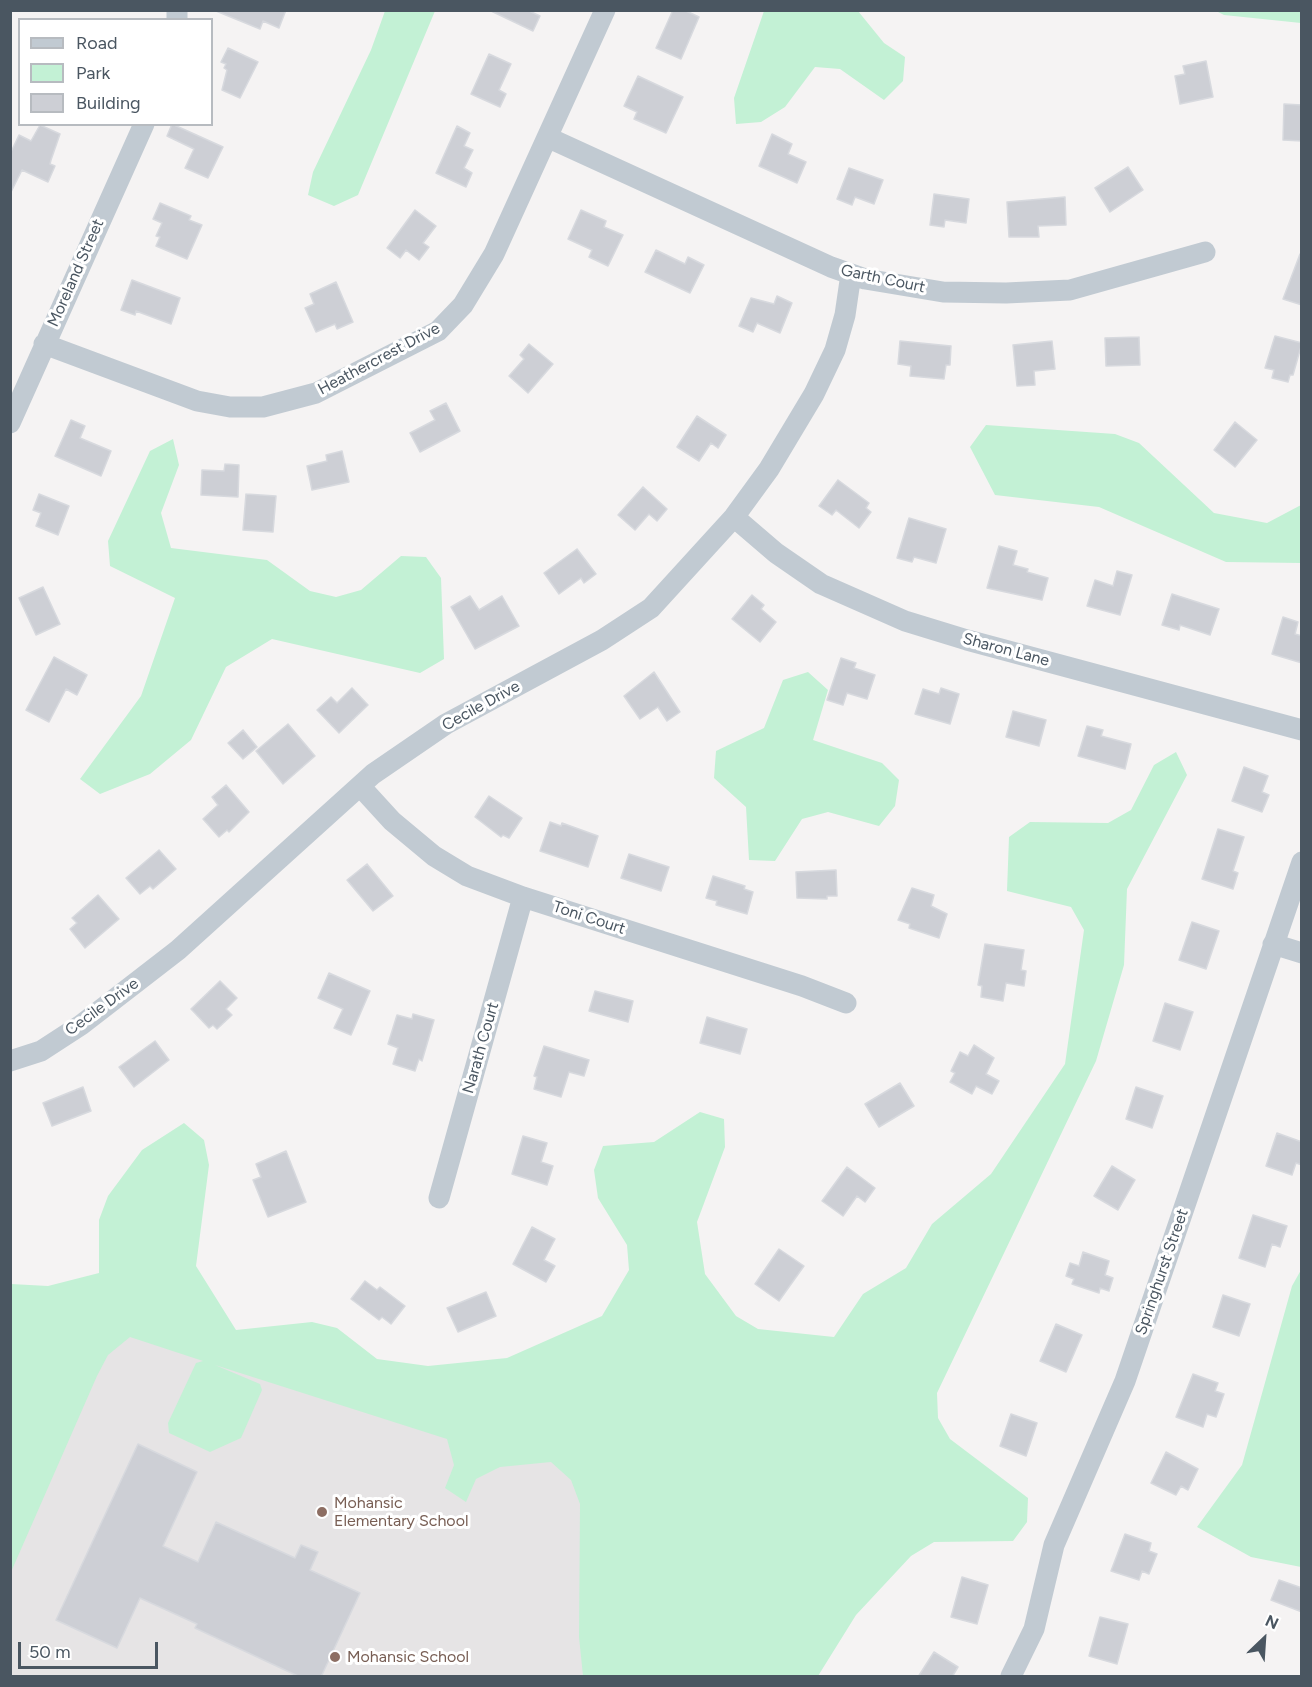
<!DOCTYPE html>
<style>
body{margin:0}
#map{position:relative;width:1312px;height:1687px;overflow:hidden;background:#f5f3f3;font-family:Figtree,sans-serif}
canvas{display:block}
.frame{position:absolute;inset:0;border:12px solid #4a5661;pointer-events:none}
.legend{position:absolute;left:18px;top:18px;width:195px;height:108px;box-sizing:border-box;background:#fff;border:2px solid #b7bbc0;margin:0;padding:8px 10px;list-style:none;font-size:18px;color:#4a5661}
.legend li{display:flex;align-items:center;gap:12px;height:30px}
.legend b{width:30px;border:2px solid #b7bbc0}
.north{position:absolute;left:1234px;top:1609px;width:60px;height:60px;-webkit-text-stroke:4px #fff;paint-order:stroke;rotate:25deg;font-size:16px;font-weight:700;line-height:24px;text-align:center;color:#4a5661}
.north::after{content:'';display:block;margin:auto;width:21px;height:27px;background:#4a5661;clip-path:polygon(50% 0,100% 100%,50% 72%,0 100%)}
.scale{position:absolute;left:18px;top:1642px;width:140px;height:27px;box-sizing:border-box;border:3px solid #4a5661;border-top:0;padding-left:8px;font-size:18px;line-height:21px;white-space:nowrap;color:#4a5661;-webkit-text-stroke:4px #fff;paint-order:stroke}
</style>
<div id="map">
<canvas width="1312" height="1687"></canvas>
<div class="frame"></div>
<ul class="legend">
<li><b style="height:8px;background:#c1cad2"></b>Road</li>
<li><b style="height:16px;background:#c3f1d5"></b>Park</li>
<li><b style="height:16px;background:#cdcfd5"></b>Building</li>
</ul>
<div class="north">N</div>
<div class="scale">50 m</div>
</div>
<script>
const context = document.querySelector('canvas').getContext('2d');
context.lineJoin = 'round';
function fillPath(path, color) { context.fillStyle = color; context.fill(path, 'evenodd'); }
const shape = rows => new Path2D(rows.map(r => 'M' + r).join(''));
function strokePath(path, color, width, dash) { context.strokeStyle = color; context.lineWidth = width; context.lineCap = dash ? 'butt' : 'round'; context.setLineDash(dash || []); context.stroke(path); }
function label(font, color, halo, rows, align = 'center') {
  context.font = font + ' Figtree,sans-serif'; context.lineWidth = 6; context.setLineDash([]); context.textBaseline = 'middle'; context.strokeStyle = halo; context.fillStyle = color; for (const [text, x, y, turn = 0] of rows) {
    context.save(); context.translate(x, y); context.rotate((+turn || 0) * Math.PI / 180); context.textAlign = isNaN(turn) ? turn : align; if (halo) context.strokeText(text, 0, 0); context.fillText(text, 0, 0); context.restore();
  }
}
fillPath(shape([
 [118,1316,617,1466,614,1676,11,1676,11,1549]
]), '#e6e4e5');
fillPath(shape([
 [385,11,435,11,358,195,334,206,308,195,313,172,371,50],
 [764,11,858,11,884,43,905,57,903,81,884,100,840,69,815,67,785,107,761,122,736,124,734,98],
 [1216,11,1301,11,1301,23,1224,15],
 [986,425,1115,434,1139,443,1214,513,1267,523,1301,505,1301,563,1226,562,1099,507,995,495,970,447],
 [173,439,179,465,161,513,171,548,267,560,310,591,336,597,361,590,401,556,426,557,441,578,444,659,420,673,272,639,226,667,191,740,150,774,100,794,80,779,141,696,175,598,110,566,108,541,150,451],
 [808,672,828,690,813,740,882,763,899,780,895,806,879,826,828,812,802,819,775,861,749,860,746,807,714,778,716,751,764,728,783,680],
 [1176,752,1187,775,1127,889,1124,965,1096,1061,937,1393,938,1418,950,1439,1028,1498,1027,1522,1013,1541,934,1542,911,1556,856,1615,818,1676,583,1676,579,1637,580,1504,571,1480,551,1462,500,1467,476,1479,466,1502,445,1488,454,1465,447,1439,215,1365,260,1384,262,1390,241,1438,210,1452,169,1433,168,1423,196,1363,203,1361,130,1337,108,1355,97,1376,11,1572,11,1284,48,1286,99,1273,99,1220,108,1196,142,1150,184,1123,204,1140,209,1165,196,1266,236,1330,312,1322,337,1328,377,1359,428,1366,507,1358,602,1316,629,1270,627,1245,598,1198,594,1170,603,1146,654,1142,700,1112,724,1119,725,1147,697,1222,705,1274,736,1316,758,1329,834,1337,863,1294,906,1268,932,1224,991,1174,1065,1064,1084,930,1071,907,1007,891,1009,837,1030,822,1108,823,1131,810,1154,765],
 [1301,1270,1301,1567,1251,1557,1197,1527,1242,1465,1292,1286]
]), '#c3f1d5');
const building = shape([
 [246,10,286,10,279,28,263,21,260,29,216,11,246,10],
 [489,10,527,10,540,16,533,31,489,10],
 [673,10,684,10,699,17,681,59,656,48,673,10],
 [228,48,258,62,240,98,222,90,227,70,224,68,226,64,221,62,228,48],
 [489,54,511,64,499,90,506,94,500,107,471,94,489,54],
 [1206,61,1213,97,1180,104,1175,76,1185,74,1183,66,1206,61],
 [638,76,683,97,666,133,634,119,637,112,624,106,638,76],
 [1284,104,1302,105,1302,141,1283,140,1284,104],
 [172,124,223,147,208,178,185,168,194,149,167,136,172,124],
 [40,125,60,134,51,160,50,164,55,166,48,182,22,170,10,194,10,154,19,135,31,141,40,125],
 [457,126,470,133,464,146,473,150,464,168,472,173,466,187,436,173,457,126],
 [772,134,792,144,788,154,806,162,797,183,759,166,772,134],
 [1128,167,1143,190,1110,212,1095,188,1128,167],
 [849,168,883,180,874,204,855,197,852,205,837,199,849,168],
 [934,194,969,199,966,223,945,220,944,227,930,225,934,194],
 [1065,197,1066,225,1038,226,1039,237,1009,237,1007,202,1065,197],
 [160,203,191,216,189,220,202,225,187,259,156,246,160,237,156,236,162,223,153,219,160,203],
 [415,210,436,226,423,243,429,247,419,260,406,250,400,258,387,248,415,210],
 [581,210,606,221,604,227,623,235,608,266,589,257,592,250,568,239,581,210],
 [656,250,685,264,688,257,704,265,690,293,645,272,656,250],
 [1300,254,1302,254,1302,305,1283,299,1300,254],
 [132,280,180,298,171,324,136,311,135,315,121,310,132,280],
 [336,282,353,322,337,329,335,324,316,332,305,308,314,304,310,294,336,282],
 [777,296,792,303,780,333,757,323,753,332,739,326,751,298,774,304,777,296],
 [1275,336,1302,343,1293,375,1290,375,1288,382,1272,378,1274,370,1265,368,1275,336],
 [1139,337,1140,365,1106,366,1105,338,1139,337],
 [900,341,951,346,950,365,946,365,944,379,910,376,911,366,898,364,900,341],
 [1052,341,1055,369,1034,371,1035,385,1017,386,1013,345,1052,341],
 [529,344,553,364,528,393,509,376,524,359,520,355,529,344],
 [446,403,460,431,420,452,410,433,435,420,430,411,446,403],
 [697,416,726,435,718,448,711,443,699,461,677,447,697,416],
 [71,420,85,426,80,438,111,451,101,476,55,456,71,420],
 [1235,422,1257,440,1235,467,1214,450,1235,422],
 [342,451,349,482,312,490,307,466,327,461,326,455,342,451],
 [225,464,239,465,238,497,201,495,202,470,224,471,225,464],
 [838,480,869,503,866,508,871,512,859,528,836,510,832,515,819,506,838,480],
 [643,487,667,509,657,521,649,514,635,530,618,515,643,487],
 [39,494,69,506,58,535,36,526,41,513,33,510,39,494],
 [246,494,276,496,273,532,243,530,246,494],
 [909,518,946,529,936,563,914,557,912,562,897,558,909,518],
 [999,546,1017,551,1013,565,1028,569,1027,572,1048,578,1042,600,987,588,999,546],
 [577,549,596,574,584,583,581,578,559,594,544,573,577,549],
 [1117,571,1132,575,1120,615,1087,606,1095,580,1113,586,1117,571],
 [43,587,60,624,36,635,19,598,43,587],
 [1172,594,1219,609,1210,635,1180,625,1179,630,1162,625,1172,594],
 [752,595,764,605,761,609,776,622,760,642,732,619,752,595],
 [470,596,479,610,502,596,519,626,475,649,451,607,470,596],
 [1283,617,1298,622,1295,634,1302,636,1302,663,1272,654,1283,617],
 [54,657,87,675,77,695,66,689,49,722,26,710,54,657],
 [841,658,856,663,854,668,875,675,867,699,847,693,843,705,827,700,841,658],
 [654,672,680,712,667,721,658,707,640,719,624,696,654,672],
 [352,688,368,705,339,733,317,710,331,697,337,703,352,688],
 [941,688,959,694,950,724,915,714,923,689,939,694,941,688],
 [1013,711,1046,720,1039,746,1006,737,1013,711],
 [288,724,315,756,283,784,256,751,288,724],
 [1087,726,1103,730,1101,736,1131,744,1125,769,1078,756,1087,726],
 [243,730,257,747,243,759,228,743,243,730],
 [1244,767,1268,776,1262,792,1269,795,1262,812,1232,801,1244,767],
 [226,785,249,812,229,832,227,830,219,837,203,819,218,805,212,797,226,785],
 [489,796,522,818,509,838,503,835,501,837,475,817,489,796],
 [550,822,561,826,562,823,598,836,588,867,540,851,550,822],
 [1218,829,1244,837,1233,871,1238,873,1233,889,1202,879,1218,829],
 [159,850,176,869,153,889,150,886,140,894,126,878,159,850],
 [629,854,669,867,661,891,621,878,629,854],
 [367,864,393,896,373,911,347,880,367,864],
 [836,870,837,896,827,896,827,899,797,898,796,872,836,870],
 [713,876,745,886,744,889,753,892,747,914,716,905,717,901,706,898,713,876],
 [912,888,934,895,931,906,947,914,939,938,909,928,910,924,898,920,912,888],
 [98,895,119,919,85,948,70,929,77,923,72,918,98,895],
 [1192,922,1219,931,1206,969,1179,960,1192,922],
 [985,944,1024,950,1021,970,1026,971,1024,986,1006,983,1003,1001,981,997,982,986,978,985,985,944],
 [329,973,370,991,351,1035,334,1028,343,1009,318,998,329,973],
 [220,981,237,998,226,1009,232,1015,217,1029,213,1025,209,1028,191,1009,220,981],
 [595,991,633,1001,628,1022,589,1011,595,991],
 [1165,1003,1193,1012,1180,1050,1153,1041,1165,1003],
 [413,1014,434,1020,422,1061,419,1059,415,1071,393,1064,398,1048,388,1044,397,1015,412,1019,413,1014],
 [707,1017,747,1029,740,1054,700,1043,707,1017],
 [155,1041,169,1060,134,1087,119,1067,155,1041],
 [974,1045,994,1058,986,1074,999,1081,992,1094,976,1086,972,1094,950,1082,955,1073,951,1071,960,1052,968,1056,974,1045],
 [544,1046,589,1060,584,1076,569,1072,561,1097,534,1089,537,1077,534,1076,544,1046],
 [900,1083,914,1106,879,1127,865,1104,900,1083],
 [83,1087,91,1111,52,1126,43,1103,83,1087],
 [1136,1087,1163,1096,1152,1128,1126,1119,1136,1087],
 [1277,1133,1302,1142,1302,1165,1296,1163,1292,1175,1266,1166,1277,1133],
 [523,1136,547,1143,541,1162,553,1166,547,1185,512,1174,523,1136],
 [286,1151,306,1202,268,1217,253,1180,261,1177,256,1164,286,1151],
 [1112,1166,1135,1180,1118,1210,1094,1196,1112,1166],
 [847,1167,875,1188,865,1202,857,1196,843,1216,822,1201,847,1167],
 [1253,1215,1287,1226,1280,1247,1272,1244,1265,1267,1239,1258,1253,1215],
 [532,1227,555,1239,544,1260,555,1266,546,1282,513,1264,532,1227],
 [779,1249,804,1266,779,1301,755,1284,779,1249],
 [1083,1252,1109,1261,1105,1275,1113,1278,1109,1291,1100,1288,1099,1293,1072,1284,1074,1279,1066,1276,1070,1263,1079,1266,1083,1252],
 [365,1281,377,1290,380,1287,405,1306,391,1324,382,1317,379,1320,351,1299,365,1281],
 [486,1292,496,1316,458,1332,447,1308,486,1292],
 [1223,1295,1250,1304,1239,1336,1213,1327,1223,1295],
 [1056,1324,1082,1335,1066,1372,1040,1361,1056,1324],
 [1193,1374,1218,1383,1215,1391,1224,1394,1216,1417,1207,1414,1203,1427,1176,1417,1193,1374],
 [1011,1414,1037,1423,1026,1456,1000,1446,1011,1414],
 [138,1444,197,1472,163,1546,198,1562,216,1522,295,1558,301,1545,318,1552,310,1570,360,1593,321,1677,300,1677,195,1628,197,1624,140,1598,117,1648,56,1620,138,1444],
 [1166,1452,1198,1469,1188,1490,1181,1486,1176,1495,1151,1483,1166,1452],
 [1125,1534,1151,1543,1149,1551,1157,1554,1149,1574,1142,1571,1139,1580,1111,1571,1125,1534],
 [962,1577,988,1585,977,1624,951,1617,962,1577],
 [1279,1580,1302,1588,1302,1612,1271,1600,1279,1580],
 [1100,1617,1128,1624,1117,1664,1089,1656,1100,1617],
 [934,1652,958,1667,952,1677,918,1677,934,1652]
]);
fillPath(building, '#cdcfd5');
strokePath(building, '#d7d9de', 1.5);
strokePath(shape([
 [177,10,177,20],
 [549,138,831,267,865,279,943,292,1006,293,1070,290,1205,252],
 [44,344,197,401,230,407,263,407,316,393,438,331,463,305,494,254,605,10],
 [10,423,144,124],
 [734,517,776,553,821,584,905,621,967,640,1302,730],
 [360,786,392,821,434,856,467,876,523,897,802,986,846,1003],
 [1273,944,1302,953],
 [10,1061,41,1051,81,1025,178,950,373,774,446,724,602,640,651,608,734,517,769,469,814,394,835,350,845,315,851,274],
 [439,1198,523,897],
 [1011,1676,1034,1629,1054,1545,1125,1381,1302,862]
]), '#c1cad2', 21);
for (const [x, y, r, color] of [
 [322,1512,6,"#8d6e63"],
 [335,1657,6,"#8d6e63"]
]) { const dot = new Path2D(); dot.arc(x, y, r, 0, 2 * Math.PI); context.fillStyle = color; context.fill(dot); strokePath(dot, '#fff', 2); }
label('16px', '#4a5661', '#fff', [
 ["Moreland Street",76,273,-66],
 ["Garth Court",883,279,12],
 ["Heathercrest Drive",379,359,-28],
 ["Sharon Lane",1006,650,15],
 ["Cecile Drive",481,706,-29],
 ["Toni Court",589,918,18],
 ["Cecile Drive",102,1007,-36],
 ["Narath Court",481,1048,-74],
 ["Springhurst Street",1162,1272,-71]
]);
label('16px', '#785e54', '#fff', [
 ["Mohansic",334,1503],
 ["Elementary School",334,1521],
 ["Mohansic School",347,1657]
], 'left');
</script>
